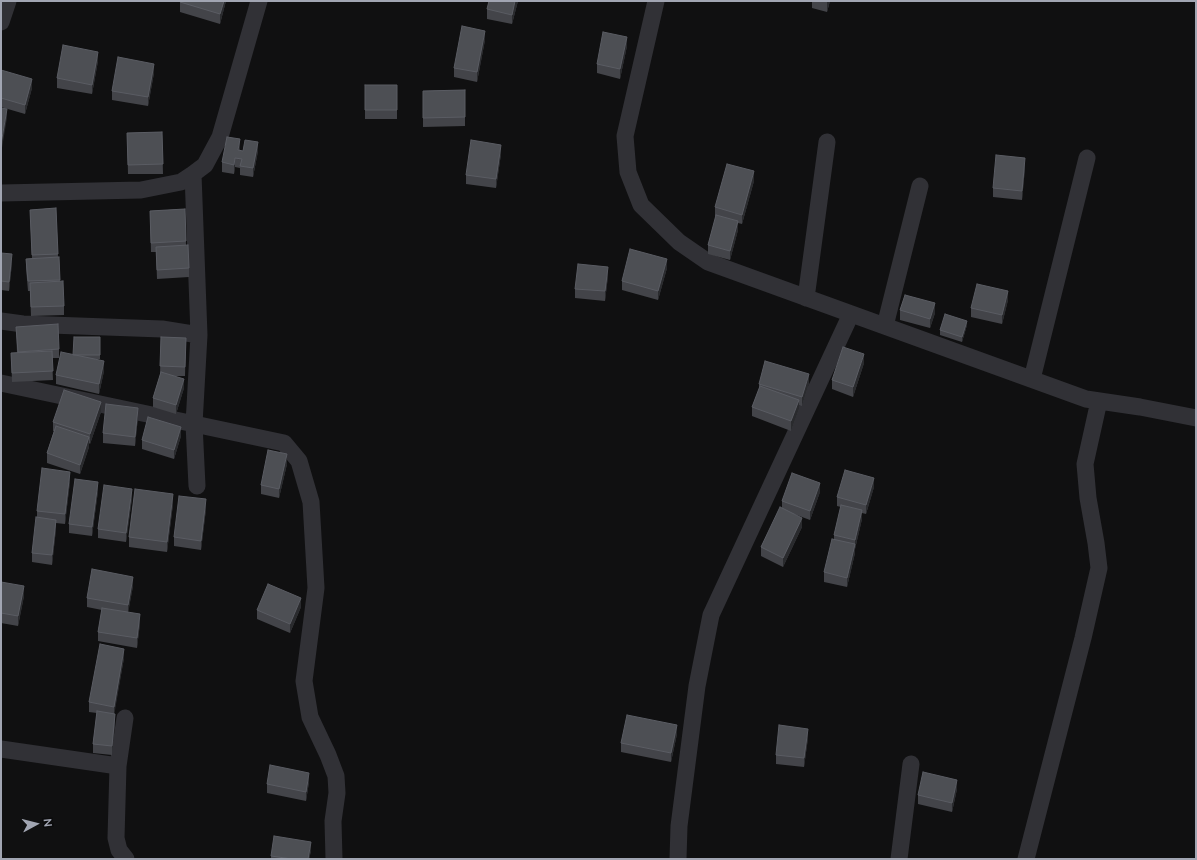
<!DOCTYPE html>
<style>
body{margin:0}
#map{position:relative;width:1197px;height:860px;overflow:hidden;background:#101011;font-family:Mulish,sans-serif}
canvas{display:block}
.frame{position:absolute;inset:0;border:2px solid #a1a5b2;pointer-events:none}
.north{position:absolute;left:16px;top:804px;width:40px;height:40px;-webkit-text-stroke:3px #0b0b0c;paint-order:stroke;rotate:83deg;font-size:11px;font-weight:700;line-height:16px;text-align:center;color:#a1a5b2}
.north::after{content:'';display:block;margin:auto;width:14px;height:18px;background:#a1a5b2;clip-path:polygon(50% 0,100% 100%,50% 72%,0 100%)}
</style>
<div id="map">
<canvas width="1197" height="860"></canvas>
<div class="frame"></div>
<div class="north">N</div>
</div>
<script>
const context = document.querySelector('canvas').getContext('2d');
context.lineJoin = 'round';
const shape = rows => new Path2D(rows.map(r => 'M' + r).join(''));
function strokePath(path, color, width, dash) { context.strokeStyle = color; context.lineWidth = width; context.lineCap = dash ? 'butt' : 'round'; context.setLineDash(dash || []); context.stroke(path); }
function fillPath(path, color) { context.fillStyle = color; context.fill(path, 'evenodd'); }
strokePath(shape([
 [656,1,625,136,628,172,641,205,679,242,708,262,1086,399,1140,407,1196,418],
 [1,22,8,1],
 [193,174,199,335,194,424,197,486],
 [1,193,141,190,181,182,193,174,205,165,220,137,259,1],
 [806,298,827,142],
 [1,321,23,324,162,329,199,335],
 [885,326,920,186],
 [1032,379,1087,158],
 [1,383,284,443,299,461,311,502,316,588,304,681,310,717,328,755,336,776,337,793,333,821,334,859],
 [125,718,118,766,116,838,119,850,126,859],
 [1,749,118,766],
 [678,859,679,826,697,686,711,615,851,314],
 [899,859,911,764],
 [1026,859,1083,638,1099,568,1096,543,1088,498,1085,464,1099,401]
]), '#313136', 17);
fillPath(shape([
 [180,1,226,1,220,24,180,12],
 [489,1,518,1,512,24,487,19,487,9],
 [812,1,830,1,827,12,812,8],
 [485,40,477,82,454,77,454,68],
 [627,46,620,79,597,73,597,64],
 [98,61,92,94,57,88,57,78],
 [1,70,32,88,25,114,1,107],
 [154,73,148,106,112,100,112,91],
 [365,85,397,85,397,119,365,119],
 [465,90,465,126,423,127,423,91],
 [162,132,163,174,128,174,127,133],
 [240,148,240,151,258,151,253,177,240,175,240,168,235,167,234,174,222,172,222,162],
 [501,154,496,188,466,184,466,175],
 [1025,168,1022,200,993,197,993,188],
 [754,181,742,224,738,223,738,230,730,260,708,254,708,245,716,216,715,216,715,207],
 [56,208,58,257,59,257,60,281,64,306,64,315,31,316,30,291,28,291,26,268,26,259,32,258,30,210],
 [185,209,186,245,189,268,189,277,157,279,156,252,151,252,150,211],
 [1,253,12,263,9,291,1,290],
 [667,268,658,300,622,290,622,281],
 [608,276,605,301,575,298,575,289],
 [1008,300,1002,324,971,317,971,308],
 [900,310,935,313,930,328,900,320],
 [967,325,962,342,940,335,940,330],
 [16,327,59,349,59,358,52,358,53,380,12,382,11,353,17,353],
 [100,337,100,359,95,359,104,371,99,394,56,384,56,375,73,355],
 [161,337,186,338,185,376,173,376,184,388,176,414,153,407,153,398,160,375],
 [864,363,853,397,832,389,832,380],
 [809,383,802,406,799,405,799,409,791,431,752,416,752,407,759,389,759,384],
 [101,412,90,444,89,443,89,447,80,474,47,463,47,453,54,431,53,431,53,422],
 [138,417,135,446,103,443,103,433],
 [181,436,174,459,142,449,142,440],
 [287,464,279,498,261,494,261,485],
 [70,481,65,524,56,523,56,529,52,565,32,562,32,553,37,517,37,511],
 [874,487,866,514,862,513,862,519,855,549,855,553,847,587,824,582,824,572,834,539,834,535,841,507,837,506,837,497],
 [98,491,92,536,69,533,69,524],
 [820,492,810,520,794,514,802,527,783,567,761,556,761,547,782,508,782,501],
 [132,498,126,542,98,538,98,529],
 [173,504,167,552,129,547,129,537],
 [206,509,201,550,174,546,174,537],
 [1,582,24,596,18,626,1,623],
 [133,586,128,612,140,623,137,648,98,641,98,632,102,610,87,607,87,598],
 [301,607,290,633,257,619,257,610],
 [124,658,114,713,115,723,112,755,93,753,93,744,97,713,89,712,89,702],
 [677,734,671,762,621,752,621,743],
 [808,738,804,767,776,764,776,755],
 [309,782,306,801,267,793,267,784],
 [957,789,952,812,918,804,918,795],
 [311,851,309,859,271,859,271,856]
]), '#434449');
fillPath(shape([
 [224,1,226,1,220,24,220,14],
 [515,1,518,1,512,24,512,15],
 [828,1,830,1,827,12,827,2],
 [485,31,485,40,477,82,477,72],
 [627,37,627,46,620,79,620,69],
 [98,52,98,61,92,94,92,85],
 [154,64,154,73,148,106,148,97],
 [32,79,32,88,25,114,25,105],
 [7,109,7,118,1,154,1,144],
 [240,139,240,148,238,160,238,150],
 [258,142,258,151,253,177,253,168],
 [501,145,501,154,496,188,496,179],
 [235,158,235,167,234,174,234,165],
 [1025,158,1025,168,1022,200,1022,191],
 [754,171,754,181,742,224,742,215],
 [738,221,738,230,730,260,730,251],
 [12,254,12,263,9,291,9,282],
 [667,259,667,268,658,300,658,291],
 [608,267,608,276,605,301,605,291],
 [1008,291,1008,300,1002,324,1002,315],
 [935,303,935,313,930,328,930,319],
 [967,321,967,325,962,342,962,337],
 [864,354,864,363,853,397,853,387],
 [104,361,104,371,99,394,99,384],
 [809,374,809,383,802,406,802,397],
 [184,379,184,388,176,414,176,405],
 [799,400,799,409,791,431,791,421],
 [101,402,101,412,90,444,90,434],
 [138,408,138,417,135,446,135,437],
 [181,427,181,436,174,459,174,450],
 [89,437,89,447,80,474,80,465],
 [287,454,287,464,279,498,279,489],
 [70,472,70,481,65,524,65,514],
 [874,478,874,487,866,514,866,505],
 [98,482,98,491,92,536,92,527],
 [820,483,820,492,810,520,810,511],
 [132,489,132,498,126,542,126,533],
 [173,494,173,504,167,552,167,542],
 [206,499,206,509,201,550,201,541],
 [862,510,862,519,855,549,855,540],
 [802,518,802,527,783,567,783,558],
 [56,520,56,529,52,565,52,555],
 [855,544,855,553,847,587,847,578],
 [133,577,133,586,128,614,128,605],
 [24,586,24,596,18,626,18,616],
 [301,598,301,607,290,633,290,624],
 [140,614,140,623,137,648,137,638],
 [124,649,124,658,114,716,114,707],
 [115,714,115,723,112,755,112,746],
 [677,725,677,734,671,762,671,753],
 [808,729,808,738,804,767,804,758],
 [309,773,309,782,306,801,306,792],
 [957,780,957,789,952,812,952,803],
 [311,842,311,851,309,859,308,859]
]), '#2a2b2e');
const building = shape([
 [180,1,224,1,220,14,180,2,180,1],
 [489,1,515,1,512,15,487,9,489,1],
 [462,26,485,31,477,72,454,68,462,26],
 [603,32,627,37,620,69,597,64,603,32],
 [63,45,98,52,92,85,57,78,63,45],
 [118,57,154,64,148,97,112,91,118,57],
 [1,70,32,79,25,105,1,98,1,70],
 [365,85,397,85,397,110,365,110,365,85],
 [465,90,465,117,423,118,423,91,465,90],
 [1,108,7,109,1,144,1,108],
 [162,132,163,164,128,165,127,133,162,132],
 [227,137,240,139,238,150,243,151,245,140,258,142,253,168,240,166,242,159,235,158,234,165,222,162,227,137],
 [471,140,501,145,496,179,466,175,471,140],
 [996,155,1025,158,1022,191,993,188,996,155],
 [727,164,754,171,742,215,715,207,727,164],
 [56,208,58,254,32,255,30,210,56,208],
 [185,209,186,241,151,243,150,211,185,209],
 [716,215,738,221,730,251,708,245,716,215],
 [188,245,189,268,157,270,156,247,188,245],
 [630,249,667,259,658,291,622,281,630,249],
 [1,253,12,254,9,282,1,281,1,253],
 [59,257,60,280,28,281,26,259,59,257],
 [578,264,608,267,605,291,575,289,578,264],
 [63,281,64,306,31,307,30,283,63,281],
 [977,284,1008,291,1002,315,971,308,977,284],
 [905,295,935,303,930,319,900,310,905,295],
 [945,314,967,321,962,337,940,330,945,314],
 [58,324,59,349,18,352,16,327,58,324],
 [74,337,100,337,100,355,73,355,74,337],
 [161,337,186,338,185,367,160,366,161,337],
 [843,347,864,354,853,387,832,380,843,347],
 [52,351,53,371,12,373,11,353,52,351],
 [61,352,104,361,99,384,56,375,61,352],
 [765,361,809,374,802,397,759,384,765,361],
 [161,372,184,379,176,405,153,398,161,372],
 [760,386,799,400,791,421,752,407,760,386],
 [64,390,101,402,90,434,53,422,64,390],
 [106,404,138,408,135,437,103,433,106,404],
 [148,417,181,427,174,450,142,440,148,417],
 [56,426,89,437,80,465,47,453,56,426],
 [268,450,287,454,279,489,261,485,268,450],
 [42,468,70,472,65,514,37,511,42,468],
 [845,470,874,478,866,505,837,497,845,470],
 [792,473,820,483,810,511,782,501,792,473],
 [75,479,98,482,92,527,69,524,75,479],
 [104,485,132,489,126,533,98,529,104,485],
 [135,489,173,494,167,542,129,537,135,489],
 [179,496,206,499,201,541,174,537,179,496],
 [841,505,862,510,855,540,834,535,841,505],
 [780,507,802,518,783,558,761,547,780,507],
 [36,517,56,520,52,555,32,553,36,517],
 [832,539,855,544,847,578,824,572,832,539],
 [92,569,133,577,128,605,87,598,92,569],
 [1,582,24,586,18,616,1,613,1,582],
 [268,584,301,598,290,624,257,610,268,584],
 [102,608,140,614,137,638,98,632,102,608],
 [100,644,124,649,114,707,89,702,100,644],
 [97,711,115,714,112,746,93,744,97,711],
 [627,715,677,725,671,753,621,743,627,715],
 [779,725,808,729,804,758,776,755,779,725],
 [270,765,309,773,306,792,267,784,270,765],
 [923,772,957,780,952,803,918,795,923,772],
 [274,836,311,842,308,859,292,859,271,856,274,836]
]);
fillPath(building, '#4d4f54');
strokePath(building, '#5a5c63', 1);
</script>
